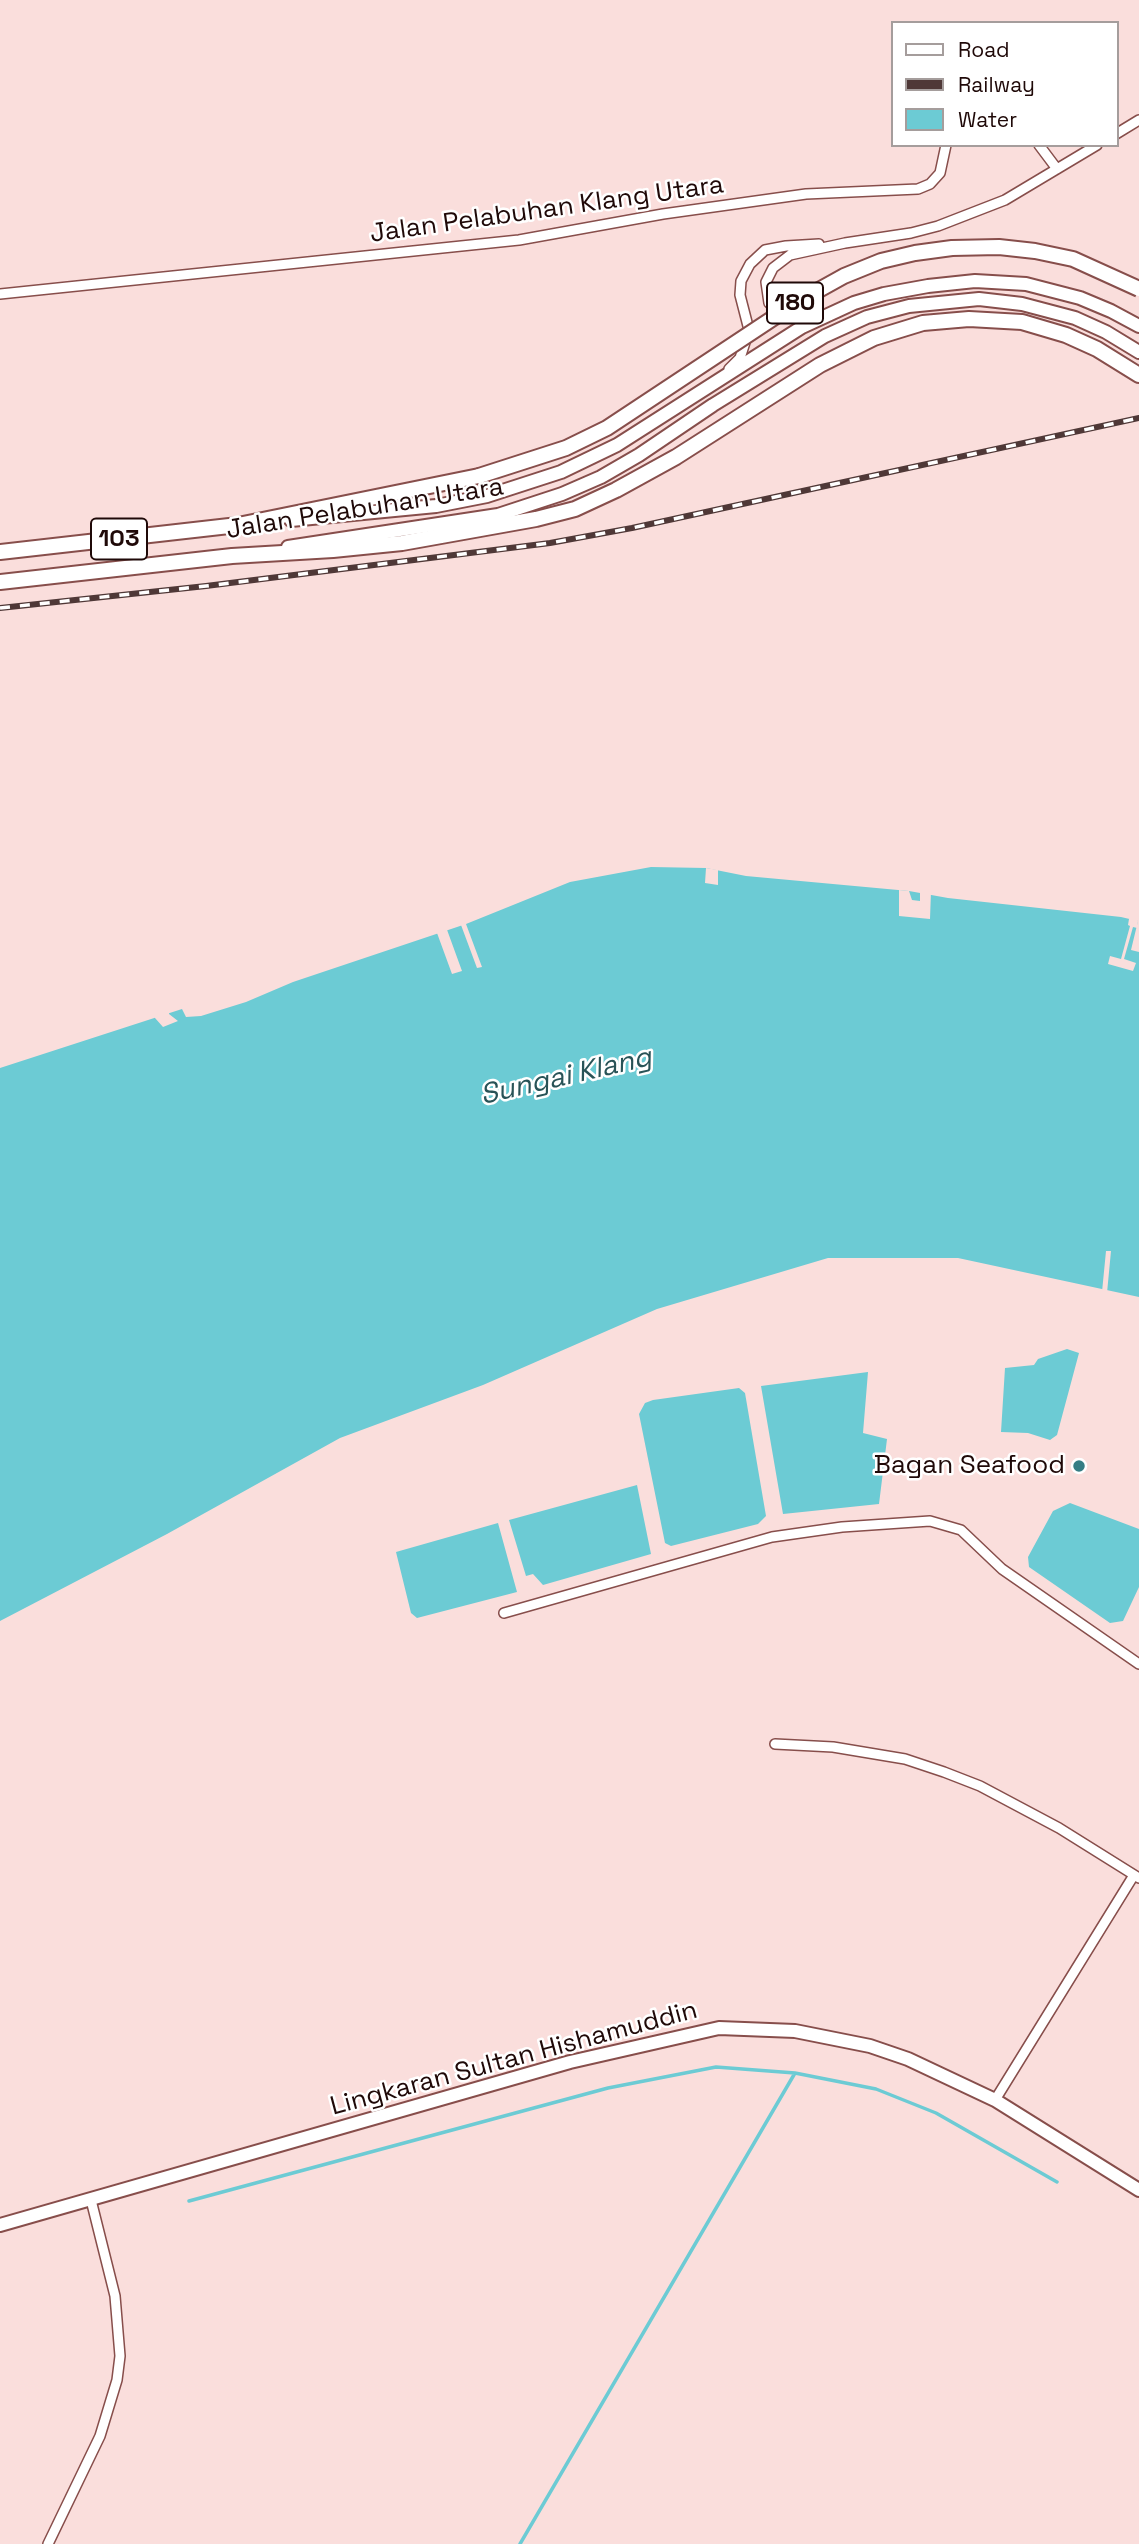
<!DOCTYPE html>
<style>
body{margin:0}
#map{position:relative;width:1139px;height:2544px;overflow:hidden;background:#fadedc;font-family:"Space Grotesk",sans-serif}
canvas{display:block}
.legend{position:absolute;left:891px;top:21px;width:228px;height:126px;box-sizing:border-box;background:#fff;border:2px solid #a59d9c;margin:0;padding:9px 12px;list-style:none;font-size:21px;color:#1f0908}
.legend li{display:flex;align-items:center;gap:14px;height:35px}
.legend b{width:35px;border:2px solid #a59d9c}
</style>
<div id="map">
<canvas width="1139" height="2544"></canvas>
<ul class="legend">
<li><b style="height:9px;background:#fff"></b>Road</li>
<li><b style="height:9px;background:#4f3837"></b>Railway</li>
<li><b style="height:19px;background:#6ccbd4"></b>Water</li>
</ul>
</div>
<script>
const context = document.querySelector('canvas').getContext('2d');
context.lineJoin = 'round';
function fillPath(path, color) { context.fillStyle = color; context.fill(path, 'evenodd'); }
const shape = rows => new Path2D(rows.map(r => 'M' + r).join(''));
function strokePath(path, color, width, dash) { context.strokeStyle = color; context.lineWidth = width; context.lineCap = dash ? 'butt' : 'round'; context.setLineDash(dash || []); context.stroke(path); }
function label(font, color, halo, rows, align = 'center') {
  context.font = font + ' "Space Grotesk",sans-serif'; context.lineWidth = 5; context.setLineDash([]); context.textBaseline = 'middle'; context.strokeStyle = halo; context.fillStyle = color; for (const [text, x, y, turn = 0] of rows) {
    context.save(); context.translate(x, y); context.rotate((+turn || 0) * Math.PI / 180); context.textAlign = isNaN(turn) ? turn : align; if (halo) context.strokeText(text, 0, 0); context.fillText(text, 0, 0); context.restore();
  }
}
fillPath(shape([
 [651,867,706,868,746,876,909,891,948,898,1121,917,1138,921,1131,950,1139,952,1139,1297,958,1258,828,1258,657,1309,483,1385,340,1438,167,1534,0,1621,0,1068,182,1009,186,1017,201,1016,246,1002,293,982,466,924,570,882],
 [1067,1349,1079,1353,1057,1435,1050,1440,1028,1433,1001,1432,1005,1368,1034,1365,1038,1359],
 [868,1372,863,1433,887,1439,879,1504,783,1514,761,1386],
 [739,1388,745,1393,766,1516,758,1524,671,1546,665,1543,639,1414,645,1403,653,1400],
 [637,1485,651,1554,543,1585,533,1574,526,1576,509,1520],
 [1070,1503,1139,1529,1139,1587,1123,1621,1110,1623,1029,1567,1028,1557,1053,1511],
 [498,1523,517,1592,417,1618,411,1613,396,1552]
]), '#6ccbd4');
fillPath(shape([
 [706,868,718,870,718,885,705,883],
 [920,889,931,891,930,919,899,916,899,890,909,891,912,900,920,901],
 [1132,916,1138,921,1137,928,1133,927,1124,959,1136,963,1133,971,1108,964,1110,956,1121,959,1130,926,1128,925,1129,919],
 [466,920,466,924,482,967,477,968,461,925,461,922],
 [446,927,462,971,452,974,437,933,436,930],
 [169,1011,169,1014,178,1021,163,1027,155,1018,155,1015],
 [1106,1251,1111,1251,1107,1293,1102,1292]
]), '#fadedc');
strokePath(shape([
 [189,2201,608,2088,716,2067,795,2073,876,2089,936,2113,1057,2182],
 [520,2544,795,2073]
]), '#6ccbd4', 3.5);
const street = shape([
 [1116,134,1139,120],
 [1039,145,1057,169],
 [0,294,519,240,663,214,806,194,918,189,930,184,940,173,946,145],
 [819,316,790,317,769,303,766,282,773,268,790,255,845,243,911,233,938,226,1005,200,1097,145],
 [729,369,740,358,749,330,740,295,741,281,750,264,765,250,786,246,819,244],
 [504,1613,772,1537,842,1527,930,1521,961,1530,1002,1569,1139,1664],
 [775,1744,833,1747,905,1759,944,1772,980,1786,1059,1828,1139,1878],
 [995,2100,1134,1875],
 [48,2544,100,2436,117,2380,120,2356,115,2296,91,2200]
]);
const secondary = shape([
 [291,520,436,506,487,496,561,472,617,445,802,327,854,303,884,294,928,286,975,281,1026,284,1080,298,1111,311,1139,326],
 [288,547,498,515,562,494,601,477,639,455,713,405,825,336,867,317,909,306,979,299,1022,304,1075,318,1106,332,1139,352],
 [0,2225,570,2062,719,2028,795,2031,870,2046,908,2059,995,2100,1139,2190]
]);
const primary = shape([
 [0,552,238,525,479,476],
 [0,582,232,556,333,550,402,543,536,519,575,509,616,490,676,457,820,365,874,338,923,323,969,319,1022,322,1066,335,1097,349,1139,375]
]);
strokePath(street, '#874e4b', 12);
strokePath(secondary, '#874e4b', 16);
strokePath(primary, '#874e4b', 18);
strokePath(street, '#fff', 9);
strokePath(secondary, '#fff', 12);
strokePath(primary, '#fff', 14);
const rail = shape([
 [0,608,206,586,550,543,632,528,1139,418]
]);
strokePath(rail, '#4f3837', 6);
strokePath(rail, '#fff', 3.5, [10]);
const primaryBridge = shape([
 [479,476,566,448,607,428,799,301,844,276,881,261,915,253,952,248,999,247,1035,251,1073,259,1139,289]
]);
strokePath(primaryBridge, '#874e4b', 18, []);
strokePath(primaryBridge, '#fff', 14);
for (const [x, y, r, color] of [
 [1079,1466,7,"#357d84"]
]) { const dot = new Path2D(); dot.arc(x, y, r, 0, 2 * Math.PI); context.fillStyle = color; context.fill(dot); strokePath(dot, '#fff', 2.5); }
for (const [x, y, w] of [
 [795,303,56],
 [119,539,56]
]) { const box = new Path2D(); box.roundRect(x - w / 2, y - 20.5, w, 41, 5); context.fillStyle = '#fff'; context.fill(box); strokePath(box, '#1f0908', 2); }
label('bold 24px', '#1f0908', null, [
 ["180",795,303],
 ["103",119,539]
]);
label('26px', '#1f0908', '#fff', [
 ["Jalan Pelabuhan Klang Utara",547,210,-8],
 ["Jalan Pelabuhan Utara",365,509,-9],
 ["Lingkaran Sultan Hishamuddin",514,2059,-15]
]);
label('26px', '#1f0908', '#fff', [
 ["Bagan Seafood",1065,1466]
], 'right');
label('italic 28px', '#285357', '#fff', [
 ["Sungai Klang",566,1077,-13]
]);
</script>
